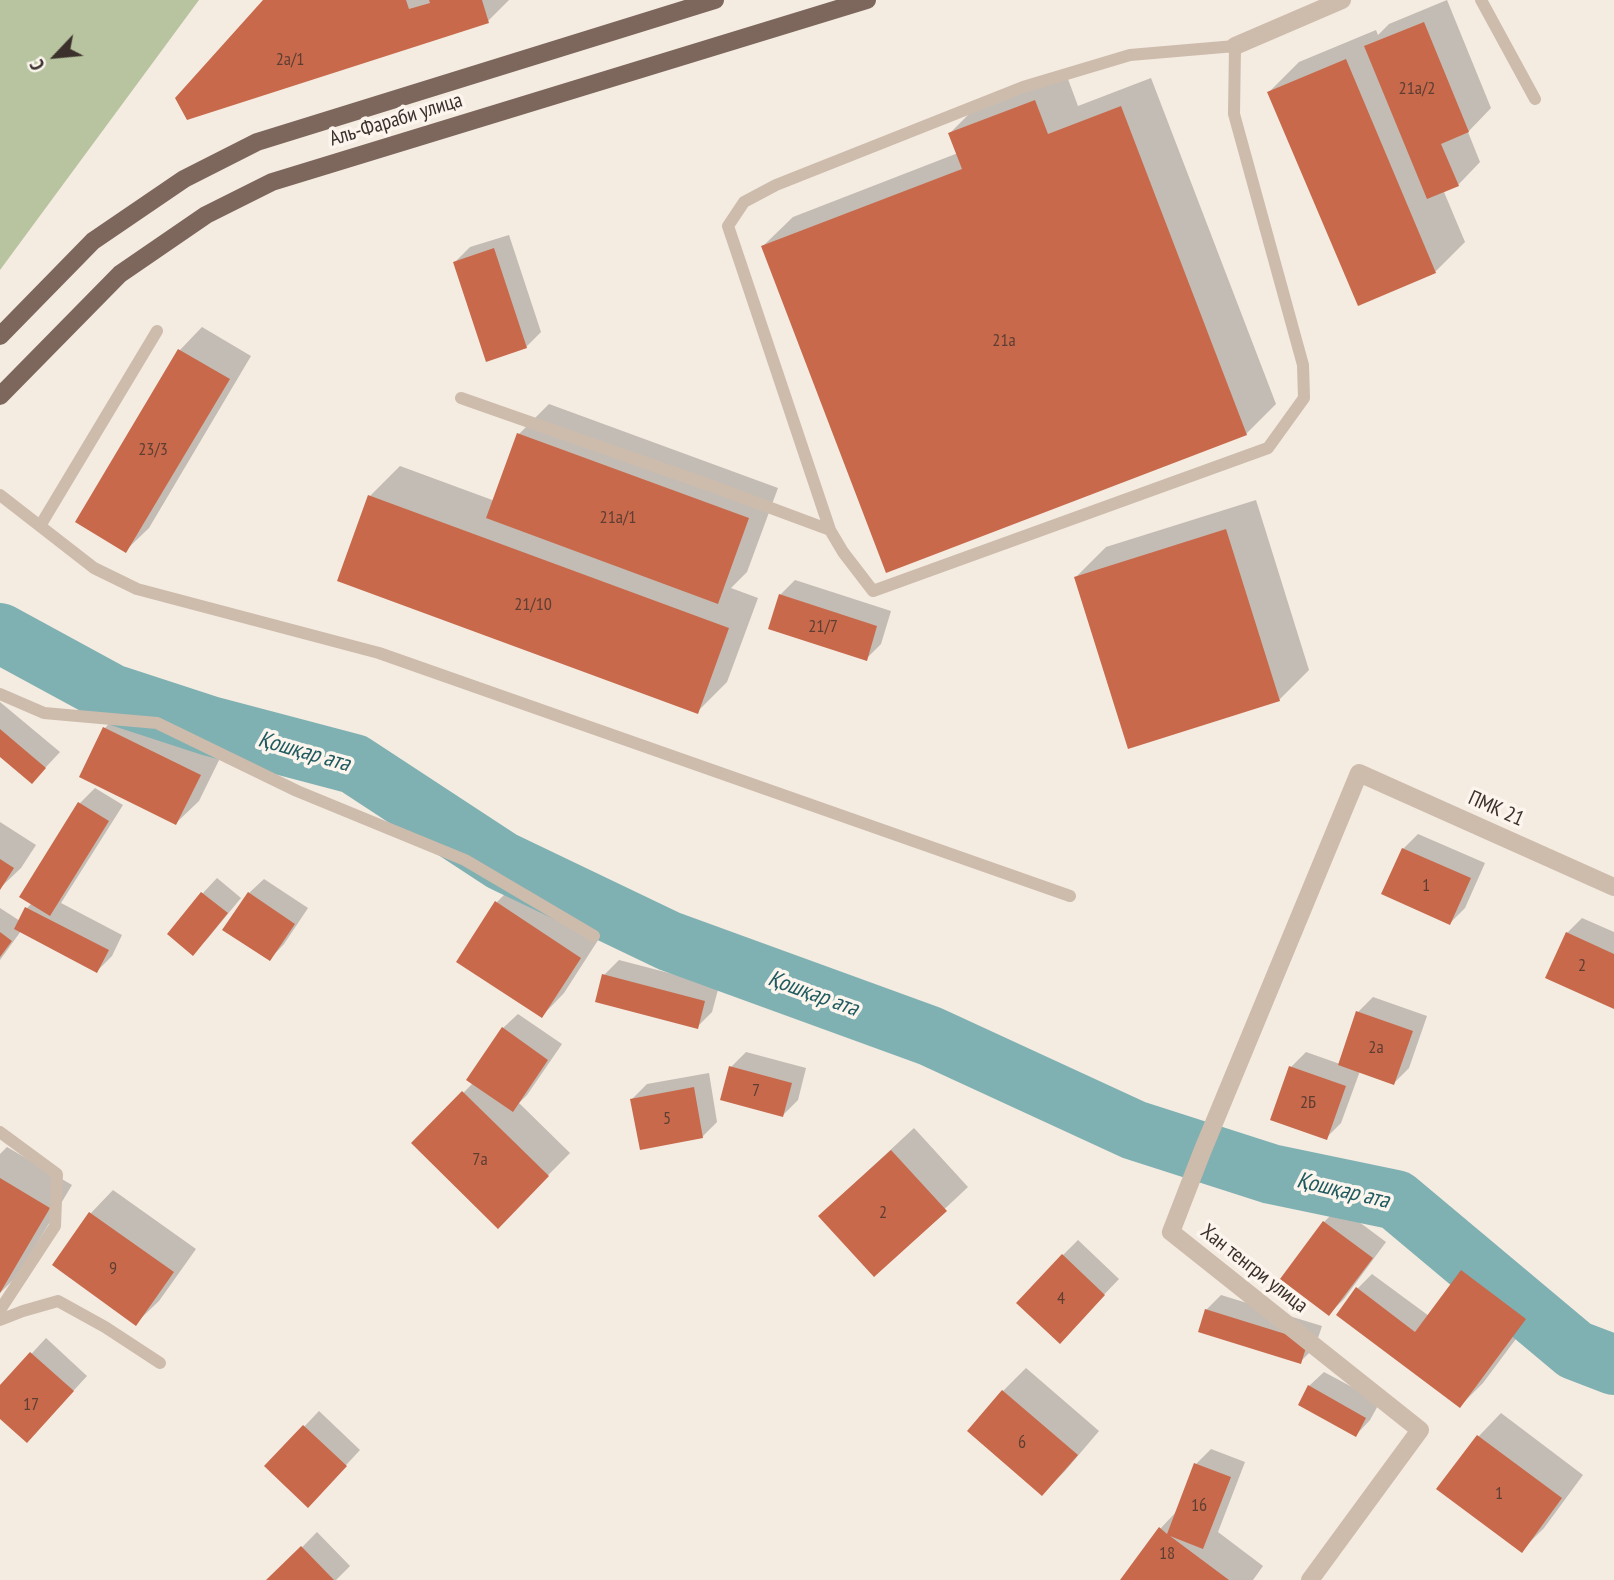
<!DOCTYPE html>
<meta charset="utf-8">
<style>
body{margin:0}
#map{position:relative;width:1614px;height:1580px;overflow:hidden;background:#f4ebe1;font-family:"PT Sans Narrow",sans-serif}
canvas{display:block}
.north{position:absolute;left:21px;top:21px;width:70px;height:70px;-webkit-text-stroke:5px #fbf5ee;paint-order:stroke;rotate:244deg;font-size:19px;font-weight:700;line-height:28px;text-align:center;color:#3b302b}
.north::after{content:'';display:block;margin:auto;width:24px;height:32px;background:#3b302b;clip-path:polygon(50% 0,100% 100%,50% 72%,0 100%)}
</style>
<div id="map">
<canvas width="1614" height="1580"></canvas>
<div class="north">С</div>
</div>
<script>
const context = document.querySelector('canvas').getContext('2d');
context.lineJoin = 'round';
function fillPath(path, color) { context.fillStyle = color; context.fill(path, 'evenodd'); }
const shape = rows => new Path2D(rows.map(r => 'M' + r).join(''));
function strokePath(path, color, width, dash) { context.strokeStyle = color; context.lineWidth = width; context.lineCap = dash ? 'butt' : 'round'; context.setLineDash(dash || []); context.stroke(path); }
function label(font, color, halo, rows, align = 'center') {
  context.font = font + ' "PT Sans Narrow",sans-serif'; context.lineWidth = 7; context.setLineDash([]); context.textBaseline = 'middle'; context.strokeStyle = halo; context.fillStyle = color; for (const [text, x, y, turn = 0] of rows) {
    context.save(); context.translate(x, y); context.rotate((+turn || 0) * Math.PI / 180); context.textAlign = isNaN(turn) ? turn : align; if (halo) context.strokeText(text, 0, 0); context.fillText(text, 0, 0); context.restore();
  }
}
fillPath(shape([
 [0,0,199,0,0,270]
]), '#b8c4a0');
fillPath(shape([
 [265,0,509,0,488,21],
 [1447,0,1491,108,1468,132,1480,162,1458,185,1444,192,1465,242,1435,272,1269,92,1299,62,1376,30,1378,35,1389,24],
 [1065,71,1078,106,1151,78,1276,404,1246,434,763,246,793,217,958,153,950,133,980,103],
 [509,235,541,332,526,347,455,262,470,247],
 [202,327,251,356,149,528,126,550,78,521,180,350],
 [549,404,778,488,747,572,731,588,758,598,727,682,697,712,370,496,400,466,495,501,519,434],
 [1256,500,1309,670,1279,700,1076,577,1106,547],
 [795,580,891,611,881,644,866,659,780,595],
 [0,702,60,752,32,782,0,755],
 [127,705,223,752,199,801,176,823,81,776,105,728],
 [95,788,123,805,61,903,122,935,112,956,97,971,21,931,0,960,0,908,20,921,27,908,32,903,22,896,80,803],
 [0,822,36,845,21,868,0,888],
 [1418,834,1485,863,1465,908,1450,923,1384,893,1403,849],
 [217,878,241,898,208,938,193,953,169,934,203,893],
 [264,879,308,908,284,944,270,959,249,893],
 [519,880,602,934,564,993,542,1016,497,902],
 [1582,918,1614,932,1614,1007,1567,933],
 [619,960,719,986,712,1012,697,1027,604,975],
 [1373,997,1427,1016,1409,1068,1394,1083,1360,1071,1341,1123,1326,1138,1291,1067,1306,1052,1340,1064,1358,1012],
 [518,1014,562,1044,527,1095,519,1103,570,1153,498,1226,414,1143,473,1083,503,1028],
 [746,1052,806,1068,798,1100,783,1115,731,1067],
 [709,1073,717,1122,702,1137,632,1099,647,1084],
 [914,1128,968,1187,874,1275,843,1194],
 [7,1147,72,1185,18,1275,0,1293,0,1154],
 [113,1190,196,1249,159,1301,136,1323,54,1265,91,1213],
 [1339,1207,1386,1242,1344,1299,1329,1314,1282,1278,1324,1222],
 [1078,1240,1119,1279,1074,1326,1063,1255],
 [1484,1249,1548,1296,1483,1383,1460,1406,1357,1289,1372,1274,1429,1316,1462,1271],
 [1221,1295,1322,1326,1315,1347,1300,1362,1206,1310],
 [46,1338,87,1376,41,1426,0,1417,0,1388],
 [1026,1368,1099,1431,1065,1471,1042,1494,969,1431,1003,1391],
 [1324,1372,1380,1402,1370,1420,1356,1435,1309,1386],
 [319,1411,360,1450,323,1490,267,1466],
 [1501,1413,1583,1475,1544,1528,1521,1551,1439,1489,1479,1436],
 [1211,1449,1245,1462,1218,1532,1263,1566,1253,1580,1122,1580,1160,1529,1177,1511,1196,1464],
 [317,1532,350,1566,336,1580,270,1580]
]), '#0003');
strokePath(shape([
 [0,633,112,694,210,726,354,764,502,861,669,941,930,1036,1134,1130,1271,1174,1396,1200,1575,1350,1614,1365]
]), '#7fb0b2', 60);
fillPath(shape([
 [263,0,406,0,409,9,430,3,429,0,482,0,489,23,187,120,175,98],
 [1424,22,1469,132,1441,144,1459,186,1427,199,1364,46],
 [1346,59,1436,273,1358,306,1267,92],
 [1035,100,1048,134,1121,106,1247,435,886,573,761,246,962,169,948,133],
 [494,248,527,348,486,362,453,262],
 [178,349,230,379,126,553,75,522],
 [517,433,749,518,718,604,486,518],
 [368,495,729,628,698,714,337,581],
 [1226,529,1280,701,1128,749,1074,577],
 [779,594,877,626,867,661,768,629],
 [103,727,201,775,176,825,79,777],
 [0,729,46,768,32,784,0,757],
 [78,802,109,821,50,916,19,897],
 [1402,848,1471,878,1450,925,1381,894],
 [0,859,14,868,0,890],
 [201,892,228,913,193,956,167,934],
 [248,892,295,924,270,961,222,930],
 [495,901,581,958,542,1018,456,962],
 [25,907,109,950,97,973,14,929],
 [0,932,12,941,0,957],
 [1566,932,1614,954,1614,1009,1545,978],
 [602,974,705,1001,698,1029,595,1002],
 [1356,1011,1413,1031,1394,1085,1338,1065],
 [502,1027,548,1060,513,1112,466,1080],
 [729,1066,792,1083,783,1117,720,1100],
 [1289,1066,1346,1086,1327,1140,1270,1120],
 [694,1087,703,1138,640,1150,630,1099],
 [462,1091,549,1176,498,1229,411,1143],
 [891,1150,947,1211,874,1277,818,1216],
 [0,1178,50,1208,0,1293],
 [89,1212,174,1272,136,1326,52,1265],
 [1323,1221,1373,1258,1329,1316,1280,1279],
 [1062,1254,1105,1295,1060,1344,1016,1303],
 [1461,1270,1526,1319,1460,1408,1336,1315,1356,1287,1415,1332],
 [1205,1309,1308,1341,1301,1364,1198,1332],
 [30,1352,74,1391,27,1443,0,1419,0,1385],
 [1308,1385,1366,1418,1356,1437,1298,1405],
 [1002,1390,1078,1455,1042,1496,967,1431],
 [303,1425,347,1466,308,1508,264,1466],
 [1477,1435,1562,1498,1522,1553,1436,1489],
 [1194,1463,1231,1477,1203,1549,1170,1536,1229,1580,1120,1580,1159,1527,1167,1534],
 [301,1546,334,1580,266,1580]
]), '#c8694b');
strokePath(shape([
 [1481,0,1535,99],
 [1235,46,1234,114,1303,365,1304,398,1268,448,873,591,843,552,830,530,728,226,744,202,776,185,1023,87,1130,55,1235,46],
 [461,398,709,485,830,530],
 [0,495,94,568,137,589,379,653,1070,896],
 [40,526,157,331],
 [0,694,44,713,157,723,297,791,465,860,594,936],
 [0,1132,57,1174,55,1226,0,1310],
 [0,1320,23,1311,58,1301,105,1327,160,1363]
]), '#cdbbac', 12);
strokePath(shape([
 [1235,46,1342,0],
 [1310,1580,1420,1430,1171,1232,1202,1152,1359,773,1614,887]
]), '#cdbbac', 18);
strokePath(shape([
 [0,336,93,241,184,179,257,142,715,0],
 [0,396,120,274,206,215,272,182,867,0]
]), '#7d675c', 18);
label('18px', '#5e3e33', null, [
 ["2а/1",290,60],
 ["21а/2",1417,89],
 ["21а",1004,341],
 ["23/3",153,450],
 ["21а/1",618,518],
 ["21/10",533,605],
 ["21/7",823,627],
 ["1",1426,886],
 ["2",1582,966],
 ["2а",1376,1048],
 ["7",756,1091],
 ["2Б",1308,1103],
 ["5",667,1119],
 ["7а",480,1160],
 ["2",883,1213],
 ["9",113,1269],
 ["4",1061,1299],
 ["17",31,1405],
 ["6",1022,1443],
 ["1",1499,1494],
 ["16",1199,1506],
 ["18",1167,1554]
]);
label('21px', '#3b302b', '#fbf5ee', [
 ["Аль-Фараби улица",396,120,-17],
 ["ПМК 21",1496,809,24],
 ["Хан тенгри улица",1254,1269,38]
]);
label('italic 23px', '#1f5a5e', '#fbf5ee', [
 ["Қошқар ата",304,752,16],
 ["Қошқар ата",813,994,20],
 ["Қошқар ата",1343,1191,13]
]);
</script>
